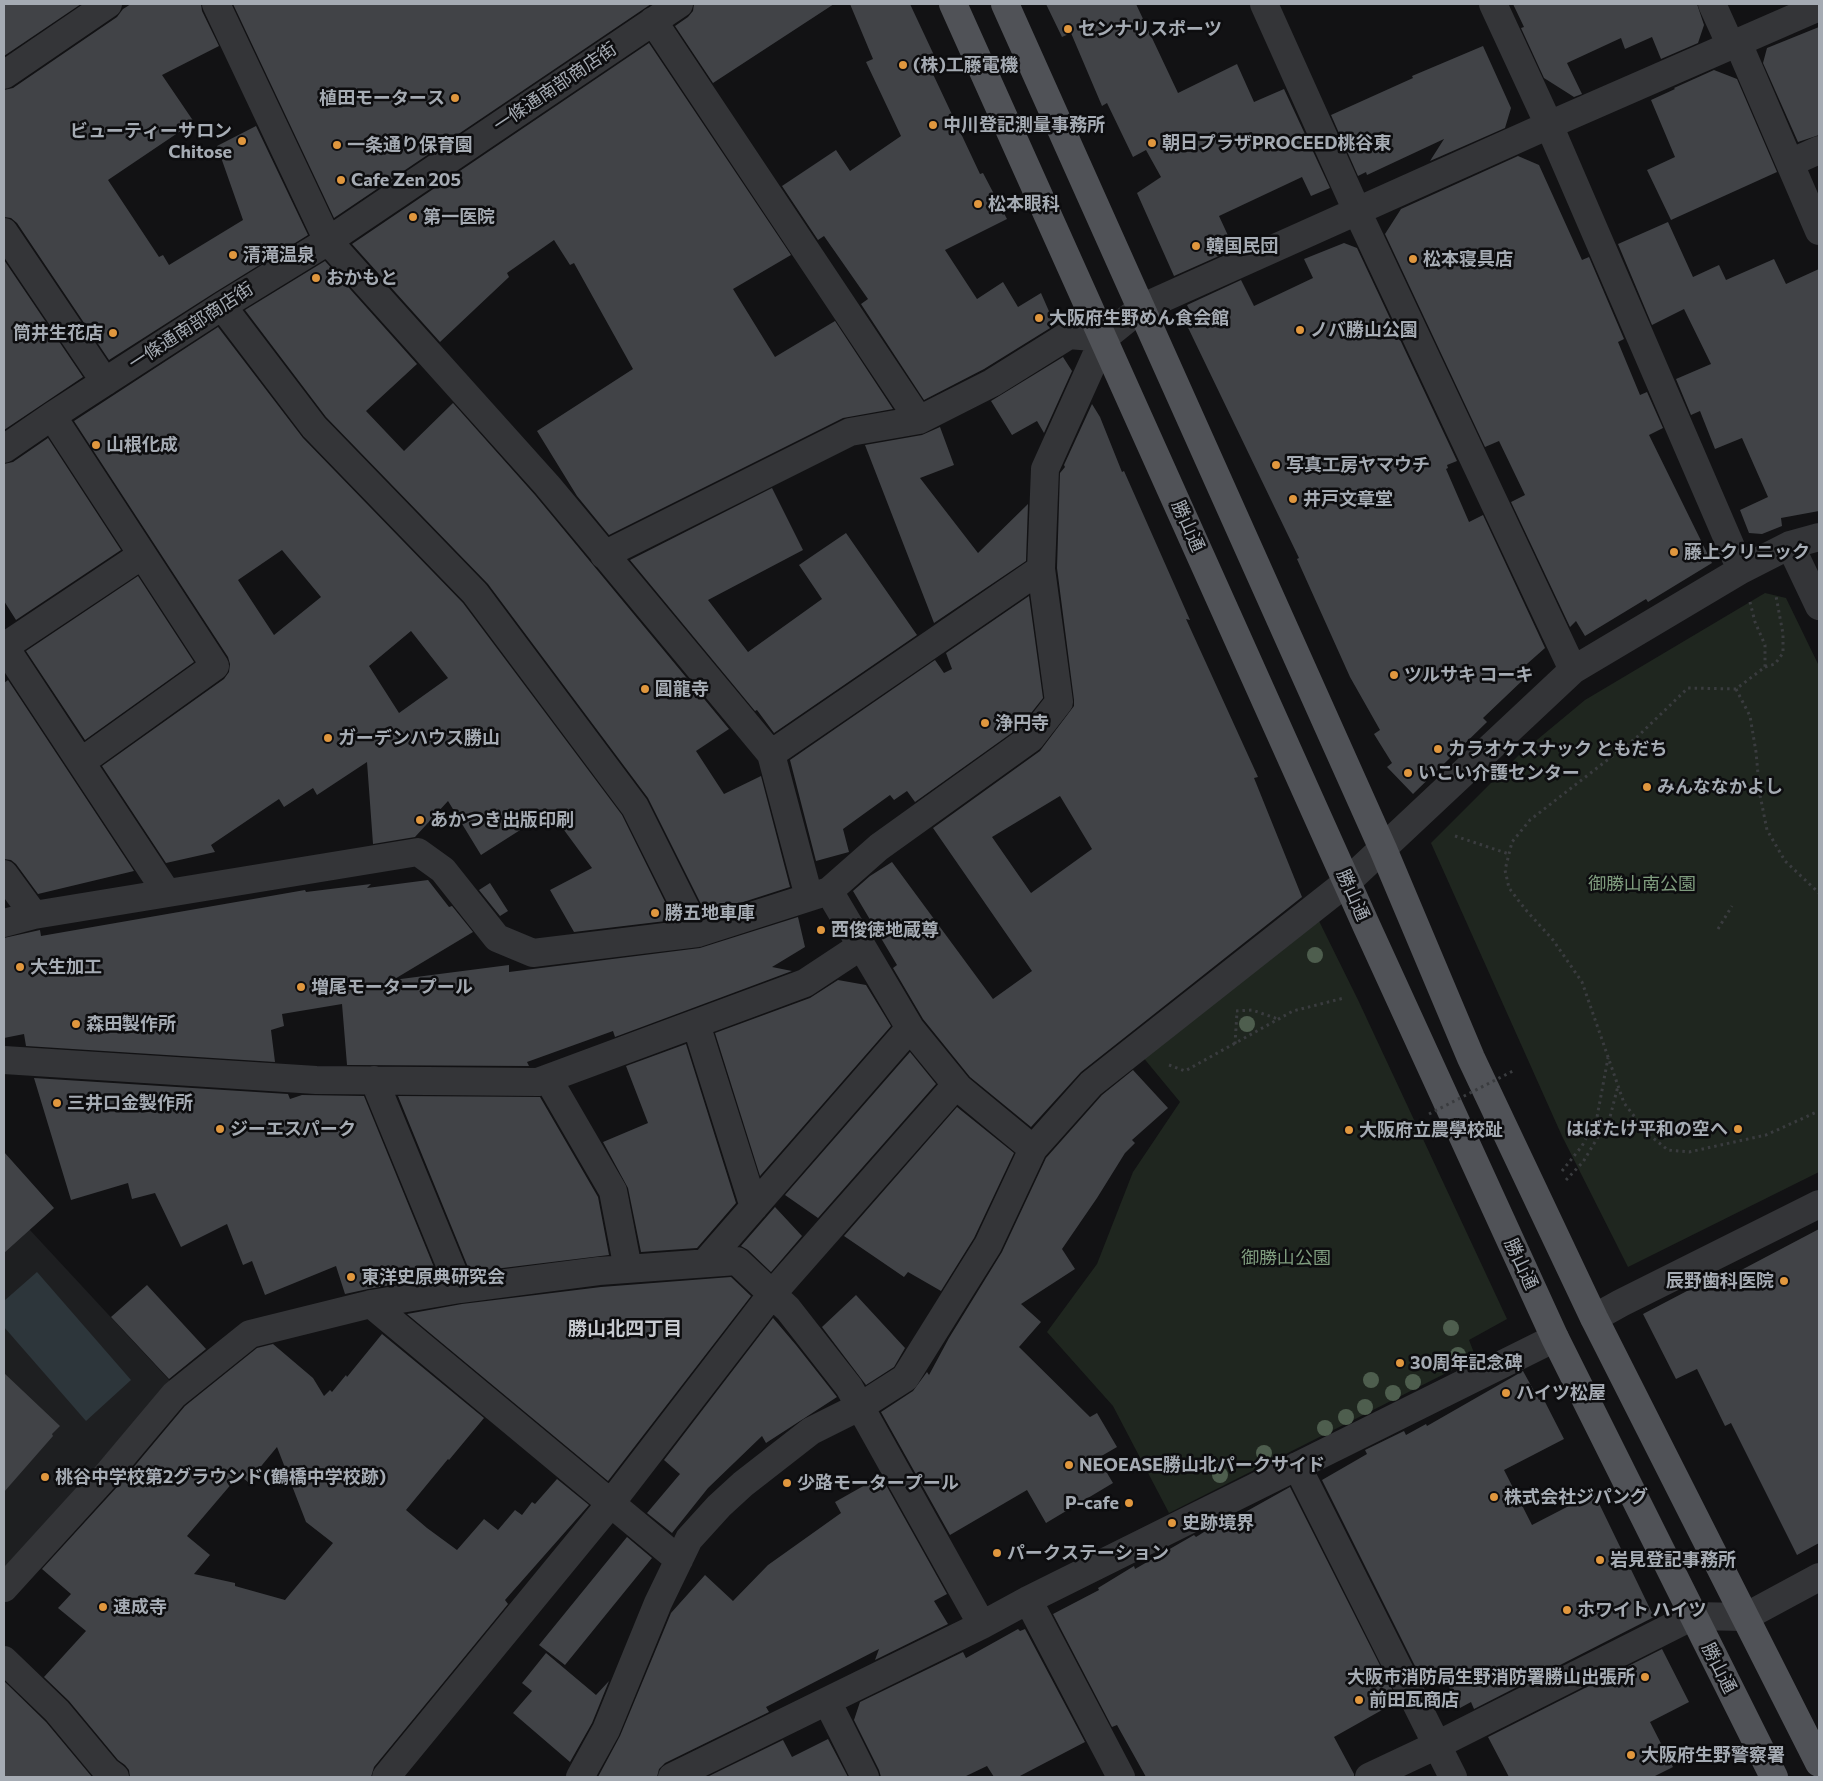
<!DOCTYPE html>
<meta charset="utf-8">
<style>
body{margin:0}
#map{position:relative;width:1823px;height:1781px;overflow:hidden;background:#121214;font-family:Commissioner,sans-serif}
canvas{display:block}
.frame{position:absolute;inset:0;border:5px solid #a5abb3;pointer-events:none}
</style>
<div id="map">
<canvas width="1823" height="1781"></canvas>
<div class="frame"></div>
</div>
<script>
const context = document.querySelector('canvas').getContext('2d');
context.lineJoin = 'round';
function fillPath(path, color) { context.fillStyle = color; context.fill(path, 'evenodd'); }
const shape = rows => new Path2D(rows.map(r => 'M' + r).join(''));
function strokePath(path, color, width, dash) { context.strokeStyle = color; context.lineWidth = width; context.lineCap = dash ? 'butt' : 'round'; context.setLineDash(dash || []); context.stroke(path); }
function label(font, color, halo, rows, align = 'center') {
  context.font = font + ' Commissioner,"Noto Sans JP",sans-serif'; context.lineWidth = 5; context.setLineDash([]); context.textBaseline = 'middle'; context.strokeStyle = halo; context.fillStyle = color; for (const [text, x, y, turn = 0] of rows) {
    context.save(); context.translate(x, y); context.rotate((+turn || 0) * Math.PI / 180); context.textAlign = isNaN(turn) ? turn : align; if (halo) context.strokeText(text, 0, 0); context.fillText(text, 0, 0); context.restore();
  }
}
fillPath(shape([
 [4,1202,170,1381,4,1572]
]), '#1e1f21');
fillPath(shape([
 [1765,593,1786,598,1819,666,1819,1172,1628,1267,1562,1136,1431,843,1520,754,1585,700],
 [1319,921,1359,1002,1507,1319,1469,1340,1476,1358,1169,1513,1113,1406,1047,1332,1097,1264,1133,1172,1180,1102,1142,1056]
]), '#1f261f');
fillPath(shape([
 [37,1272,131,1380,86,1421,4,1327,4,1301]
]), '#2d363b');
fillPath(shape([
 [4,4,81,4,4,56],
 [131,4,201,4,202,11,219,46,162,75,194,122,108,180,159,257,163,255,169,265,243,220,217,146,256,126,308,235,214,293,109,360,17,223,11,218,4,217,4,90,13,88,117,17,123,9],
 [233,4,651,4,334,218],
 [694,4,834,4,713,83,675,26,688,17,693,11],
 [850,4,910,4,940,68,932,72,980,174,983,173,1007,219,945,250,977,299,1003,282,1018,307,1041,293,1055,325,984,369,924,400,861,304,868,299,824,236,818,240,782,186,836,150,850,171,901,136,866,62,873,59],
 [1046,4,1136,4,1178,93,1237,64,1254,102,1284,89,1330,188,1311,196,1302,177,1219,216,1231,242,1224,245,1228,252,1174,276,1137,193,1161,177,1146,150,1133,157,1107,103,1102,106,1071,33,1062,37],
 [1513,4,1697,4,1704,25,1698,43,1661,59,1652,37,1625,49,1621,38,1567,63,1582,94,1574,97,1544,78,1521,28,1524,27],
 [1819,27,1819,135,1798,142,1763,63,1767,48],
 [649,43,791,255,733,289,775,357,835,321,893,409,843,418,609,535,577,496,537,431,633,369,574,263,570,265,554,240,507,273,509,277,440,342,352,244],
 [1483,46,1511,108,1505,128,1430,161,1444,139,1367,175,1366,172,1358,176,1331,115,1413,78,1412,76],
 [1714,70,1737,79,1777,172,1671,220,1647,170,1675,157,1651,100,1675,89,1674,88],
 [1518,156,1539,165,1582,260,1589,257,1624,339,1618,342,1640,395,1647,392,1663,428,1649,435,1712,563,1648,602,1646,599,1585,636,1576,621,1570,627,1511,502,1525,495,1499,441,1485,447,1385,234,1401,209],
 [1668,222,1693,277,1719,265,1726,280,1774,259,1786,284,1819,269,1819,511,1781,518,1782,526,1762,534,1749,533,1740,510,1768,497,1742,438,1715,449,1700,411,1691,415,1676,379,1711,364,1684,309,1652,325,1618,244],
 [1344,243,1357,248,1457,461,1447,465,1448,468,1446,469,1469,522,1483,515,1545,648,1519,671,1525,678,1483,718,1487,722,1413,794,1387,767,1392,763,1374,734,1380,730,1350,677,1297,559,1299,558,1181,313,1189,309,1187,305,1241,280,1254,306,1313,278,1304,259],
 [4,260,83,377,4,430],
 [325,261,417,364,366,411,404,451,453,403,535,495,729,729,696,751,724,794,761,776,790,887,706,914,648,798,488,584,326,417,245,310],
 [218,327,303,438,463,603,622,815,674,920,574,932,550,890,592,868,550,811,481,855,448,801,415,837,373,844,367,762,317,795,313,788,284,807,279,799,211,845,215,852,166,863,102,766,224,679,229,672,230,664,228,657,74,421],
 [282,550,321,597,274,635,238,580],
 [411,631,448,678,399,713,369,666],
 [1063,357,1072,371,1044,433,1037,421,1012,435,991,401],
 [1092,404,1100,417,1122,472,1124,471,1190,620,1186,619,1258,777,1254,778,1302,897,1081,1072,1031,1127,970,1077,923,1019,893,968,897,965,853,891,870,876,892,862,993,999,1032,971,933,828,1040,751,1074,706,1074,700,1057,568,1060,473,1065,467,1064,465],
 [1060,796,1092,849,1031,893,992,837],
 [940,427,954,465,920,478,978,553,1028,504,1026,561,934,623,865,445,922,435],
 [48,438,121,550,16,620,4,601,4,464,13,462],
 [772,488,803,550,708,600,748,652,822,599,799,565,846,533,917,635,774,733,757,710,755,711,630,560],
 [138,576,194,662,85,740,26,651],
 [1029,596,1043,698,1020,727,915,802,907,791,894,800,890,795,843,829,849,852,816,861,790,760,935,660,944,673,952,669,946,653],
 [8,680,134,871,38,894,16,864,11,860,4,859,4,683],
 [428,880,449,907,452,906,473,932,393,980,509,965,509,972,700,948,798,917,805,947,772,967,792,971,615,1037,613,1031,527,1062,529,1066,347,1065,342,1004,282,1014,284,1026,271,1030,275,1062,26,1046,24,1034,4,1038,4,938,40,930,41,936,305,890,306,892,371,884,367,888],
 [490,883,508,911,500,916,479,890],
 [838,980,866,985,891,1026,760,1176,715,1033,810,998],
 [686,1044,736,1203,697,1248,641,1252,628,1188,603,1142,648,1123,626,1066],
 [910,1052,936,1084,818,1218,785,1195],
 [1133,1070,1168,1108,1132,1140,1135,1143,1125,1153,1097,1198,1062,1249,1075,1269,1021,1304,1041,1322,1019,1347,1090,1417,1097,1413,1117,1447,1098,1458,1113,1483,1046,1523,1027,1490,950,1535,881,1412,913,1391,927,1372,929,1375,949,1338,1002,1252,1046,1158,1102,1095],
 [34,1078,288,1094,290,1099,302,1095,364,1096,438,1277,368,1289,345,1294,336,1266,265,1295,252,1261,243,1265,227,1224,181,1247,155,1193,132,1199,128,1183,71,1200],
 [398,1096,540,1097,598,1197,609,1255,470,1272],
 [957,1107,1014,1153,974,1238,941,1291,908,1272,904,1277,844,1236],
 [4,1152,54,1208,4,1253],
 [775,1207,802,1236,771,1272,748,1250,741,1246],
 [1819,1229,1819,1543,1797,1555,1731,1423,1725,1426,1697,1369,1676,1379,1643,1314,1708,1280,1711,1286],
 [731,1277,751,1296,608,1481,407,1314,462,1304,601,1287],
 [147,1285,206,1349,169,1379,111,1317],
 [856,1295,905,1348,894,1367,866,1385,822,1327],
 [773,1318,796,1345,837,1397,766,1443,762,1436,708,1488,672,1533,647,1513,680,1474,664,1460],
 [382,1334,484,1418,449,1460,448,1459,406,1510,427,1528,457,1550,484,1519,498,1530,515,1510,522,1515,532,1502,535,1504,557,1479,589,1505,505,1600,508,1604,374,1767,371,1777,130,1777,129,1770,125,1765,118,1760,69,1701,44,1677,86,1631,58,1608,71,1594,42,1569,117,1487,185,1406,257,1348,273,1344,313,1378,324,1396,330,1390,332,1392,346,1375,347,1377],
 [277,1447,306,1522,333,1543,285,1600,235,1586,235,1583,194,1574,210,1555,187,1536,239,1475,248,1482],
 [1523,1371,1539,1400,1543,1398,1564,1439,1504,1470,1532,1525,1594,1493,1654,1617,1474,1709,1471,1702,1460,1708,1443,1676,1425,1686,1322,1480,1367,1454,1365,1450,1404,1431,1406,1435,1426,1424,1427,1426],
 [4,1373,60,1426,52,1434,53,1436,4,1492],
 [881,1476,947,1594,934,1601,948,1624,875,1660,879,1649,766,1707,769,1712,665,1763,659,1769,657,1777,598,1777,620,1736,671,1613,705,1575,733,1601,768,1565,841,1513,835,1502],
 [1290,1487,1398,1701,1334,1737,1354,1774,1354,1777,1146,1777,1117,1725,1112,1727,1053,1614,1099,1590,1098,1588,1134,1566,1135,1569,1194,1535,1196,1537,1220,1522,1222,1525],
 [627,1537,652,1558,565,1665,539,1645],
 [1018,1629,1020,1631,1025,1629,1085,1742,1018,1777,994,1777,987,1766,964,1777,881,1777,879,1770,854,1720,860,1702,963,1652,966,1658],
 [1662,1649,1689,1702,1650,1722,1673,1767,1653,1777,1509,1777,1488,1737],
 [546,1653,596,1695,609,1681,592,1723,570,1762,513,1713,532,1691,522,1683],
 [4,1681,46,1722,92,1777,4,1777],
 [828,1739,848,1777,707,1777,783,1740,792,1757]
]), '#414347');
strokePath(shape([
 [1750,602,1755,622,1765,645,1765,667,1736,689,1688,688,1637,737,1530,820,1512,842,1505,870,1509,888,1525,909,1553,940,1582,982,1624,1103,1648,1134,1668,1150,1689,1152,1766,1135,1819,1111],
 [1765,667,1775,664,1783,653,1783,634,1776,596,1777,595],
 [1736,689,1750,716,1756,752,1760,795,1767,830,1785,861,1819,893],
 [1455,836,1509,854],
 [1718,929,1732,906],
 [1236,1011,1252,1010,1278,1019],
 [1235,1044,1237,1012],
 [1169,1065,1185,1071,1293,1011,1344,998],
 [1562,1171,1582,1146,1597,1117,1608,1058],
 [1566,1180,1583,1162,1610,1117,1618,1086]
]), '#3a3c3f', 3, [2.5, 4]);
strokePath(shape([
 [216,4,328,241,547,485,771,754,809,897],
 [1264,4,1357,211,1573,670],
 [1493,4,1549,125,1741,570],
 [1712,4,1731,46],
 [653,21,919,420],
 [1738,43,1819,231],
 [4,75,108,4],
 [1790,163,1819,150],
 [4,232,105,382],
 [222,306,314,427,475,593,635,807,698,933],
 [52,416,215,666,81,762],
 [4,449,52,416,222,306,328,241,679,4],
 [1790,545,1819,606],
 [604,555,850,432,919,420,992,383,1069,335,1104,338],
 [4,646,167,893],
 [4,647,142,555],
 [771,754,1041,569,1045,469,1104,338,1141,308,1549,125,1819,7],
 [4,874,34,915],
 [829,891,910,1028,959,1088,1033,1149],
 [4,923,34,915,418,852,443,870,497,938,533,953,698,933,829,891,879,847,1031,738,1059,702,1041,569],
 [696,1024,754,1207],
 [4,1060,316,1080,538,1082,805,983,861,946],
 [548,1079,613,1191,628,1269],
 [374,1080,460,1289],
 [705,1263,910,1028],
 [371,1304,679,1560],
 [1594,1318,1621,1303,1819,1204],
 [1297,1466,1453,1777],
 [4,1588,105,1477,174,1395,250,1334,371,1304,460,1289,599,1271,737,1261,788,1309,849,1387,982,1625],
 [1028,1600,1121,1777],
 [4,1660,57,1711,107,1771,115,1777],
 [827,1701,865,1777],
 [386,1777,611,1503,772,1294,949,1093,957,1086],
 [580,1777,606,1730,658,1603,689,1539,719,1506,743,1484,811,1431,861,1406,905,1378,988,1245,1033,1149,1091,1084,1347,882,1573,670,1741,570,1790,545,1819,537],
 [672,1777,982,1625,1028,1600,1555,1338],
 [1369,1777,1437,1745,1693,1616,1745,1617,1819,1577]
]), '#343538', 28);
strokePath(shape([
 [953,4,1367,927,1555,1338,1774,1777],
 [1005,4,1383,849,1471,1058,1594,1318,1819,1763]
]), '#505257', 28);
strokePath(shape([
 [1429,1114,1513,1071]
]), '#3a3c3f', 3, [2.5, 4]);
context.fillStyle = '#4e5e4e';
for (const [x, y] of [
 [1315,955],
 [1247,1024],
 [1451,1328],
 [1458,1355],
 [1371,1380],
 [1413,1382],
 [1393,1393],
 [1365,1407],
 [1346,1417],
 [1325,1428],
 [1264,1453],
 [1220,1475]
]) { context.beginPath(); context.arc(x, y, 8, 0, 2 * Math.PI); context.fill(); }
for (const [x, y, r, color] of [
 [1068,29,5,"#e0973e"],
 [903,65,5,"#e0973e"],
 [455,98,5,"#e0973e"],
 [933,125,5,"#e0973e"],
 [242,141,5,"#e0973e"],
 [1152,143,5,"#e0973e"],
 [337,145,5,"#e0973e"],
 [341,180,5,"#e0973e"],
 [978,204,5,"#e0973e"],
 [413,217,5,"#e0973e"],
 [1196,246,5,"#e0973e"],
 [233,255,5,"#e0973e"],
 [1413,259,5,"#e0973e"],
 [316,278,5,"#e0973e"],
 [1039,318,5,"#e0973e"],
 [1300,330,5,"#e0973e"],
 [113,333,5,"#e0973e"],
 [96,445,5,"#e0973e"],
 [1276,465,5,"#e0973e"],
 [1293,499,5,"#e0973e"],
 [1674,552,5,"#e0973e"],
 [1394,675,5,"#e0973e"],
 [645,689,5,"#e0973e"],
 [985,723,5,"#e0973e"],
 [328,738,5,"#e0973e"],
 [1438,749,5,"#e0973e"],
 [1408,773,5,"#e0973e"],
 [1647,787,5,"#e0973e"],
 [420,820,5,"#e0973e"],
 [655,913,5,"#e0973e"],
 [821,930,5,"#e0973e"],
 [20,967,5,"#e0973e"],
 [301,987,5,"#e0973e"],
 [76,1024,5,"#e0973e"],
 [57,1103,5,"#e0973e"],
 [220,1129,5,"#e0973e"],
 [1738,1129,5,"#e0973e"],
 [1349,1130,5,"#e0973e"],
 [351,1277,5,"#e0973e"],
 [1784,1281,5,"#e0973e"],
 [1400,1363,5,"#e0973e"],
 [1506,1393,5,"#e0973e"],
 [1069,1465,5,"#e0973e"],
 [45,1477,5,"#e0973e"],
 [787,1483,5,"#e0973e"],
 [1494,1497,5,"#e0973e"],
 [1129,1503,5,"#e0973e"],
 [1172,1523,5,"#e0973e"],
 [997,1553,5,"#e0973e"],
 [1600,1560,5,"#e0973e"],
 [103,1607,5,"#e0973e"],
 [1567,1610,5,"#e0973e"],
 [1645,1677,5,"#e0973e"],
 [1359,1700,5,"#e0973e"],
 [1631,1755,5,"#e0973e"]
]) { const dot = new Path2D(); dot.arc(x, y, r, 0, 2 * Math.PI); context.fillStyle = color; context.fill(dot); strokePath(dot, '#0d0d0f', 2); }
label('bold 18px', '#a5abb3', '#0d0d0f', [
 ["センナリスポーツ",1078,29],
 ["(株)工藤電機",913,65],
 ["植田モータース",445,98,"right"],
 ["中川登記測量事務所",943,125],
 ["ビューティーサロン",232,131,"right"],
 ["Chitose",232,152,"right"],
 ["朝日プラザPROCEED桃谷東",1162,143],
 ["一条通り保育園",347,145],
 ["Cafe Zen 205",351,180],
 ["松本眼科",988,204],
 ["第一医院",423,217],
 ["韓国民団",1206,246],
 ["清滝温泉",243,255],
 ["松本寝具店",1423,259],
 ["おかもと",326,278],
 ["大阪府生野めん食会館",1049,318],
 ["ノバ勝山公園",1310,330],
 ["筒井生花店",103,333,"right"],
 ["山根化成",106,445],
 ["写真工房ヤマウチ",1286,465],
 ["井戸文章堂",1303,499],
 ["藤上クリニック",1684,552],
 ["ツルサキ コーキ",1404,675],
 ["圓龍寺",655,689],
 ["浄円寺",995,723],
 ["ガーデンハウス勝山",338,738],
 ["カラオケスナック ともだち",1448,749],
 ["いこい介護センター",1418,773],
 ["みんななかよし",1657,787],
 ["あかつき出版印刷",430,820],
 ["勝五地車庫",665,913],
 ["西俊徳地蔵尊",831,930],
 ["大生加工",30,967],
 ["増尾モータープール",311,987],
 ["森田製作所",86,1024],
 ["三井口金製作所",67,1103],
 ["ジーエスパーク",230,1129],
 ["はばたけ平和の空へ",1728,1129,"right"],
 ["大阪府立農學校趾",1359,1130],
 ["東洋史原典研究会",361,1277],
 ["辰野歯科医院",1774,1281,"right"],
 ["30周年記念碑",1410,1363],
 ["ハイツ松屋",1516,1393],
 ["NEOEASE勝山北パークサイド",1079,1465],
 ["桃谷中学校第2グラウンド(鶴橋中学校跡)",55,1477],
 ["少路モータープール",797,1483],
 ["株式会社ジパング",1504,1497],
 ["P-cafe",1119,1503,"right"],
 ["史跡境界",1182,1523],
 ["パークステーション",1007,1553],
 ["岩見登記事務所",1610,1560],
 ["速成寺",113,1607],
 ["ホワイト ハイツ",1577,1610],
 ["大阪市消防局生野消防署勝山出張所",1635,1677,"right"],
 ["前田瓦商店",1369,1700],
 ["大阪府生野警察署",1641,1755]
], 'left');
label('18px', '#a5abb3', '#0d0d0f', [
 ["一條通南部商店街",555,87,-34],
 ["一條通南部商店街",191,326,-33],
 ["勝山通",1188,526,66],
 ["勝山通",1353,895,66],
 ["勝山通",1521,1264,65],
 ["勝山通",1719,1668,63]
]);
label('18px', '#7f9c7e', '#0d0d0f', [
 ["御勝山南公園",1642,884],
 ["御勝山公園",1286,1258]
]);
label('bold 19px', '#c6c9cf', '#0d0d0f', [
 ["勝山北四丁目",625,1329]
]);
</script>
